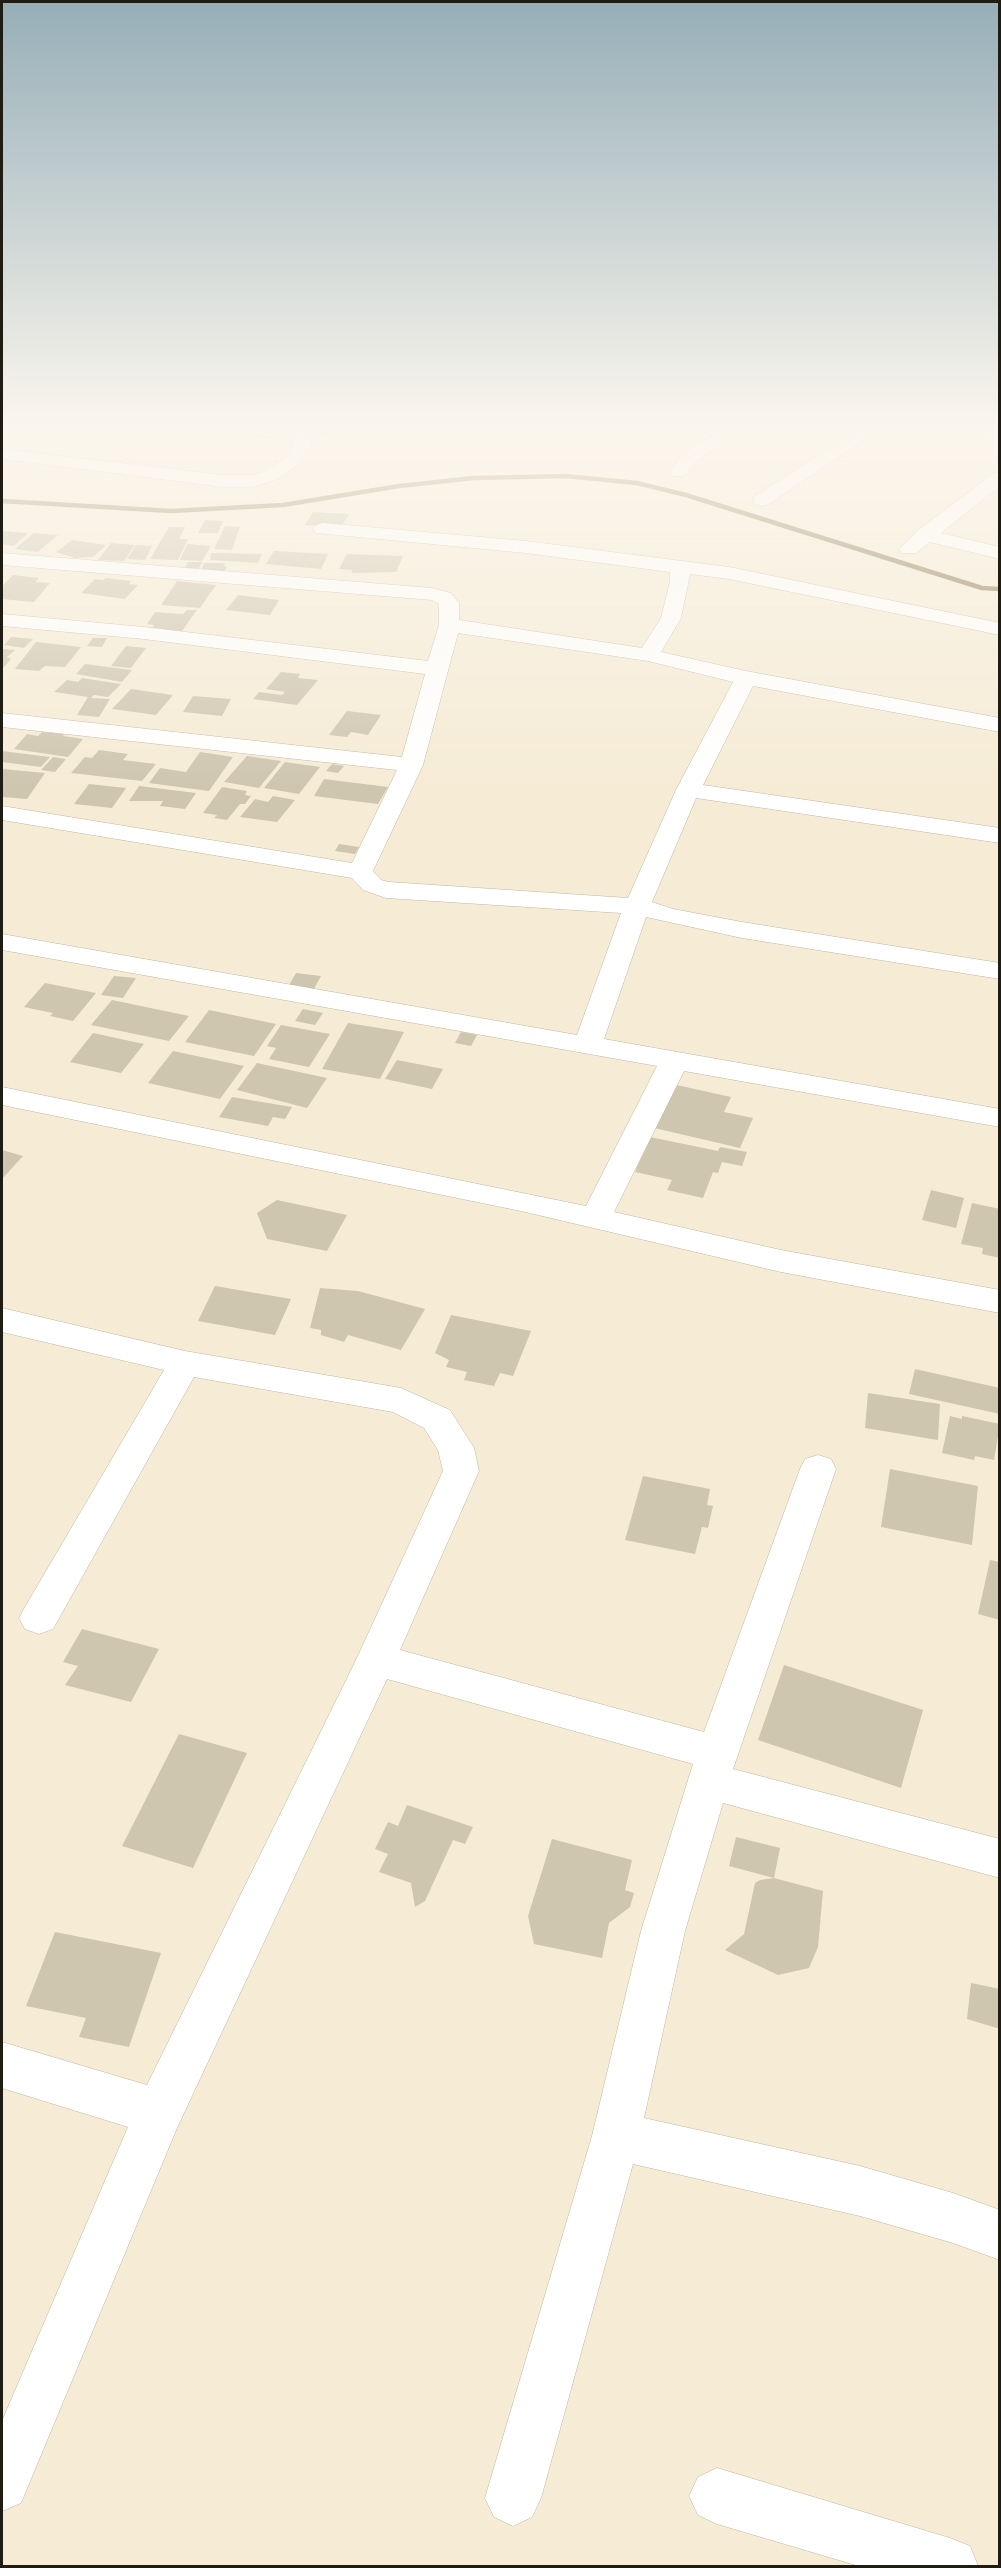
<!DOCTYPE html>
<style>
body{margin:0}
#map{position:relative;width:1001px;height:2568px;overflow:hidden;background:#f6ecd6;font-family:"PT Serif",serif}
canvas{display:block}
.frame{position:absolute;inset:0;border:3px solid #1f1c14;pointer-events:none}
</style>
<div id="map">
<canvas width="1001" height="2568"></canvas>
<div class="frame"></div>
</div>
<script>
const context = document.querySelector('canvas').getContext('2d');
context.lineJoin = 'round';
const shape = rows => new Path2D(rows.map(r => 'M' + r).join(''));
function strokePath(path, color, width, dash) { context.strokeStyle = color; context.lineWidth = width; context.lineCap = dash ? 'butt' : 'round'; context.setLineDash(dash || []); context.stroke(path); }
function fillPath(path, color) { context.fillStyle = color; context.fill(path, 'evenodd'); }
strokePath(shape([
 [2,501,171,511,283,505,399,486,474,478,566,476,637,483,686,495,982,588,1000,589]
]), '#8d7c54', 4.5);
fillPath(shape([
 [313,512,349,514,341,527,305,525],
 [205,520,223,521,218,533,198,533],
 [225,526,240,527,232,550,214,549],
 [169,527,185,527,179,539,188,539,178,560,150,559],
 [2,531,28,533,14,546,2,544],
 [34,533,58,535,38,552,15,549],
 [72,540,106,545,93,557,75,558,56,552],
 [111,543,135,545,124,561,98,560],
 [187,544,211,546,202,561,180,560],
 [136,545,152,546,145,560,127,559],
 [274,551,328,554,321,569,266,564],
 [211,553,262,554,258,563,210,560],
 [347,554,403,556,396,572,352,573,352,570,339,569],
 [188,562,203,562,197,571,184,570],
 [204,563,225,563,224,566,227,567,222,574,199,574],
 [13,575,39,578,35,582,50,583,34,602,2,599,2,586],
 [106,578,131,581,129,584,138,585,125,599,81,593,95,579,103,580],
 [177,581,216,585,200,608,161,605],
 [238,595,279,600,270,615,226,610],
 [187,610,197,610,182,631,152,629,154,625,147,624,155,612,183,614],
 [11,637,33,639,24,648,4,645],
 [93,638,107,638,102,647,87,646],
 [36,642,81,647,65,667,45,666,39,671,15,669],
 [126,646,146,648,131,668,111,666],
 [2,649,15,650,7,657,11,659,4,667,2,667],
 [85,664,132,670,122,682,76,674],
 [281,672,300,674,298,678,318,680,297,705,253,699,259,692,282,695,285,692,266,689],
 [82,678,121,684,108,697,94,695,91,698,110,699,99,717,77,715,88,697,54,692,67,680,78,682],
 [131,689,173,695,156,715,112,709],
 [193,696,231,699,222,716,183,712],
 [347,711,381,715,368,735,351,732,347,737,329,735],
 [42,732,64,734,63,736,83,739,68,757,14,749,27,734,38,736],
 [99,750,128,754,123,760,156,764,142,781,71,773,85,757,92,758],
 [2,751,50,757,41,767,2,762],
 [200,752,233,757,209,791,149,783,160,768,186,772],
 [247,756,281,761,259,788,224,782],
 [53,757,66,759,55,772,41,770],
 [285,762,320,767,299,794,264,788],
 [332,764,344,766,338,773,326,771],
 [3,769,45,773,27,799,2,797],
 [324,779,388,787,378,804,314,796],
 [89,784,126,788,112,808,74,804],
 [139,786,196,793,185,809,160,806,163,801,129,801],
 [222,787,247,791,245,795,251,796,245,804,240,804,227,820,214,818,217,815,203,813],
 [273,796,295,800,277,822,240,817,255,799,268,802],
 [339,844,359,847,355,854,335,851],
 [296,973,321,976,314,989,289,985],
 [114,976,136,978,123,998,101,995],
 [45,983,96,993,73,1021,50,1016,53,1013,24,1007],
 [112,1000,189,1016,169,1041,91,1025],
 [303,1009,323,1013,315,1025,295,1021],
 [209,1010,276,1024,254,1056,185,1042],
 [348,1023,404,1032,380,1079,322,1069],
 [281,1025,330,1034,309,1067,269,1059,276,1048,267,1046],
 [461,1032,477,1035,471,1046,455,1043],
 [93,1033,144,1044,121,1073,70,1062],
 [173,1051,244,1066,220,1099,148,1083],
 [397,1060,443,1069,432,1089,385,1079],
 [257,1063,327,1078,307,1108,237,1090],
 [672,1084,731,1097,724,1112,753,1118,740,1148,650,1127],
 [232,1097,292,1107,285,1119,273,1117,268,1126,219,1117],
 [650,1137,718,1151,720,1147,747,1152,742,1166,722,1162,718,1173,713,1172,703,1198,667,1190,672,1180,635,1172],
 [2,1150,23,1156,2,1179],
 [931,1190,964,1198,956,1228,922,1220],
 [277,1200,347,1215,327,1251,267,1239,257,1213],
 [972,1203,1000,1209,1000,1258,982,1254,983,1248,961,1244],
 [215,1286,291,1299,275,1335,198,1321],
 [320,1288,358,1291,425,1309,401,1350,348,1335,344,1342,321,1335,321,1330,310,1328],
 [451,1315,531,1331,513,1376,500,1373,494,1386,464,1380,467,1372,446,1367,449,1360,435,1353],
 [915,1369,1000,1388,1000,1414,909,1394],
 [868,1393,940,1404,938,1440,865,1428],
 [950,1416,962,1419,962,1416,1000,1424,994,1460,975,1456,974,1460,942,1453],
 [890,1469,978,1486,972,1545,881,1527],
 [643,1476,710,1489,707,1505,713,1506,708,1528,702,1527,695,1554,625,1540],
 [990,1560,1000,1562,1000,1620,978,1614],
 [82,1629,159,1649,131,1702,65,1685,78,1666,63,1662],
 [784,1665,923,1710,901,1788,758,1740],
 [179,1734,247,1753,193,1868,122,1846],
 [407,1805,473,1827,465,1844,453,1840,425,1901,415,1907,411,1883,379,1872,388,1854,375,1849,388,1822,398,1826],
 [736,1837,780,1848,774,1878,729,1866],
 [552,1839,632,1860,625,1890,634,1893,630,1907,609,1923,602,1958,534,1944,528,1916],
 [774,1878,823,1891,818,1947,809,1968,778,1975,725,1950,744,1934,755,1883,760,1880],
 [55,1932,161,1953,129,2047,79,2037,86,2018,26,2006],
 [971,1983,1000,1989,1000,2029,967,2019]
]), '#cfc6b0');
const minor = shape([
 [212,426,341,426,339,430,309,435,311,446,296,466,278,479,253,487,223,487,2,459,2,449,223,475,252,475,266,471,284,458,293,446,292,437,252,436,220,431,212,426],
 [727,426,747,426,696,461,684,476,672,476,669,472,684,453,727,426],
 [865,426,885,426,769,504,762,506,755,504,753,500,755,496,865,426],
 [928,426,965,426,1000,433,1000,443,936,431,928,426],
 [1000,472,1000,486,941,533,1000,547,1000,559,930,542,916,553,902,553,899,549,917,531,994,473,1000,472],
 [323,523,526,541,729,567,1000,623,1000,635,729,579,690,574,681,618,661,652,746,671,1000,718,1000,732,753,686,703,785,1000,828,1000,843,696,798,652,902,673,909,742,922,1000,963,1000,979,742,938,646,917,604,1039,1000,1109,1000,1127,684,1071,614,1212,781,1250,1000,1290,1000,1313,781,1272,521,1211,2,1105,2,1087,586,1206,657,1066,2,950,2,934,577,1035,621,913,386,898,363,890,352,878,2,820,2,806,352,863,397,770,2,727,2,713,402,757,425,674,144,639,2,626,2,614,144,627,428,661,439,625,439,604,432,600,2,565,2,553,432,588,451,593,459,603,459,620,642,648,661,618,670,582,670,572,526,553,316,533,313,529,316,525,323,523],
 [458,633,648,661,733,682,676,790,628,898,389,882,381,880,373,871,423,765,458,633],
 [2,1308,185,1351,401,1388,450,1410,474,1448,479,1471,400,1650,704,1732,800,1469,805,1459,818,1455,831,1459,836,1469,733,1769,1000,1839,1000,1878,723,1803,685,1931,644,2118,860,2166,953,2193,1000,2210,1000,2260,953,2243,860,2216,633,2164,541,2498,532,2517,513,2526,494,2517,485,2498,592,2136,641,1931,693,1764,387,1679,177,2128,21,2503,2,2511,2,2421,128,2127,2,2088,2,2042,147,2085,356,1660,443,1471,438,1450,424,1428,393,1412,194,1377,53,1629,39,1634,25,1629,19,1618,25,1607,164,1370,2,1332,2,1308],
 [717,2468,950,2538,970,2546,978,2566,859,2566,717,2524,698,2515,689,2496,698,2477,717,2468]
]);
strokePath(minor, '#c0b7a1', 1);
fillPath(minor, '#fff');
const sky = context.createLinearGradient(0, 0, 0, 786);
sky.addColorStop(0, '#96aeb8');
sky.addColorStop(0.54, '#fbf6ed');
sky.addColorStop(1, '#fbf6ed00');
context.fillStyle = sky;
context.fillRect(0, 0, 1001, 786);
</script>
